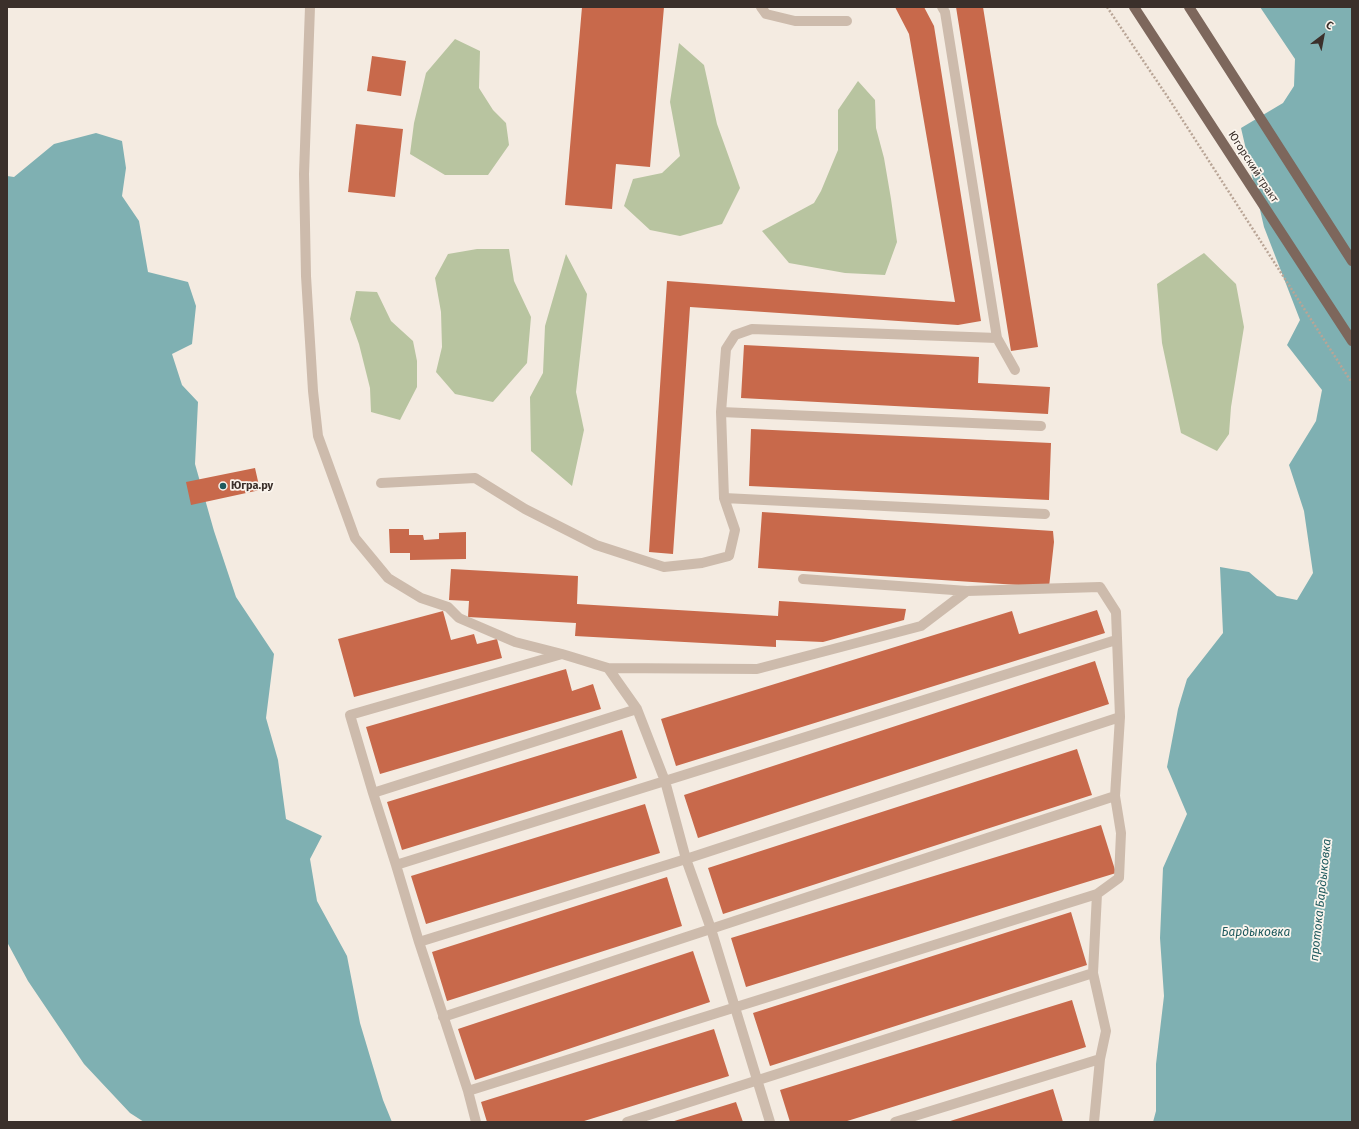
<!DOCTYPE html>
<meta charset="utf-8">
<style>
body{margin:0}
#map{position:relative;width:1359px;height:1129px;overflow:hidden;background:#f4ebe1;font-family:"Fira Sans",sans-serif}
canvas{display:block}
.frame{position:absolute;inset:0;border:8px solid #3b302b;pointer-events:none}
.north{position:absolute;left:1303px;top:16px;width:40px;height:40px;-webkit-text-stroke:3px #fbf5ee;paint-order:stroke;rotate:32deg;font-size:11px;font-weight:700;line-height:16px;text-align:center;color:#3b302b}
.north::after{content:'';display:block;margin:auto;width:14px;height:18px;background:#3b302b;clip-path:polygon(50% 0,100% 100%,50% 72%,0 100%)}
</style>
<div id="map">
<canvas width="1359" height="1129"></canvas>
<div class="frame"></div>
<div class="north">С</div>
</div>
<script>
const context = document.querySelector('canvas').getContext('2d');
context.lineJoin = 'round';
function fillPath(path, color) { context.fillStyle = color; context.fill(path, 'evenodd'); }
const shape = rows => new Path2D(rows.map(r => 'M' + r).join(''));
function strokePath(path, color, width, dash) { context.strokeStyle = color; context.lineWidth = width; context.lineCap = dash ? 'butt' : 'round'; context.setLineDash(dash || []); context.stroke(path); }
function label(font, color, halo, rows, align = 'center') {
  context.font = font + ' "Fira Sans",sans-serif'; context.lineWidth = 3.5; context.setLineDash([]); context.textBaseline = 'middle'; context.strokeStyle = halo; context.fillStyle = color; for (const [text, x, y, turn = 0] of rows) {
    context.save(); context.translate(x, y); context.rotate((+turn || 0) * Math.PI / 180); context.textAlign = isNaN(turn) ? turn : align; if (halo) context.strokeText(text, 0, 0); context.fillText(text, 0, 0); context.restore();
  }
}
fillPath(shape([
 [455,39,480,51,479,88,493,110,506,123,509,145,488,175,445,175,410,154,414,123,426,73],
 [679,43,704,65,717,124,740,188,722,224,680,236,650,230,624,206,633,179,662,173,680,156,670,102],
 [858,81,875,100,876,128,884,158,891,199,897,242,885,275,845,273,789,263,762,231,814,203,821,191,838,150,838,110],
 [477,249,509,249,514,281,531,317,527,363,493,402,455,394,436,372,442,347,441,312,435,278,448,254],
 [1204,253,1236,284,1244,327,1231,407,1229,434,1217,451,1181,433,1162,343,1157,284],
 [566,254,587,294,576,392,584,430,572,486,531,451,530,397,543,373,545,326],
 [356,291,377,292,391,321,413,341,417,361,417,387,400,420,371,412,370,388,359,344,350,319]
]), '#b8c4a0');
fillPath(shape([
 [1260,7,1352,7,1352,1122,1153,1122,1156,1111,1156,1064,1164,996,1160,938,1163,868,1187,814,1167,767,1178,709,1187,679,1223,633,1220,567,1249,572,1277,596,1297,600,1313,573,1304,511,1289,465,1316,421,1322,390,1287,345,1300,320,1264,227,1241,128,1283,103,1294,86,1295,59],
 [96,133,122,141,126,168,122,196,139,221,148,272,188,282,196,306,192,344,172,354,182,385,198,402,195,464,214,531,236,597,274,654,266,718,278,760,286,819,322,836,310,859,317,901,347,956,360,1023,383,1100,392,1122,144,1122,130,1113,84,1064,28,981,7,942,7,176,14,177,54,144]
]), '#7fb0b2');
fillPath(shape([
 [582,7,664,7,650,167,616,164,612,209,565,205],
 [895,7,924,7,934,26,981,321,958,325,690,307,673,554,649,552,667,281,955,302,909,34],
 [956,7,983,7,1038,347,1011,351],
 [372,56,406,61,401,96,367,91],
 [356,124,403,129,395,197,348,192],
 [744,345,979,357,978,383,1050,387,1048,414,741,398],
 [751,429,1051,443,1049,500,749,486],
 [255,468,260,490,191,505,186,482],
 [762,512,1053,531,1054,542,1049,587,758,568],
 [389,529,409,529,409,535,423,535,424,540,439,539,439,533,466,532,466,559,410,560,410,553,390,553],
 [451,569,578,576,577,604,778,616,779,601,906,609,904,620,823,642,776,640,776,647,575,636,576,623,468,617,469,601,449,600],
 [1097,610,1105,633,676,766,661,719,1012,611,1019,634],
 [443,611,451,640,474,634,477,644,497,639,502,658,354,697,338,639],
 [1095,661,1109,704,698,838,684,795],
 [566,669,572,691,593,684,601,709,380,774,366,727],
 [622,730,637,778,402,850,387,802],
 [1077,749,1092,795,723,914,708,868],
 [645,804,660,853,426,924,411,876],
 [1101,825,1116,873,746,987,731,938],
 [667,877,682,926,447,1001,432,952],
 [1071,912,1087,965,770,1066,753,1013],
 [693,951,710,1002,475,1080,458,1029],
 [1072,1000,1086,1047,844,1122,790,1122,780,1090],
 [714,1029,729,1076,581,1122,487,1122,481,1102],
 [1053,1089,1063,1122,947,1122],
 [736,1102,743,1122,671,1122]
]), '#c8694b');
strokePath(shape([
 [1107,7,1169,99,1352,383]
]), '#b9a596', 2.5, [2, 2]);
strokePath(shape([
 [310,7,304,174,306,276,313,391,318,436,355,538,388,578,421,598,448,607,459,618,515,642,562,654,608,668,637,709,665,781,686,859,711,929,770,1122],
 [761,7,766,14,795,21,847,21],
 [942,7,945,12,997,338,1015,370],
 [721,412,1041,426],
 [381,483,475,478,525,509,596,545,664,567,702,563,729,556,735,530,724,498,721,412,726,349,735,335,752,329,997,338],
 [724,498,1045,514],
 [803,579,967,591],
 [608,668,757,669,921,626,967,591,1100,587,1116,612,1120,717,1115,796,1121,833,1119,878,1097,894,1093,973,627,1122],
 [373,793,637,709],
 [396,865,1116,640],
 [419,942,686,859,1120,717],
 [1093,973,1106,1031,1100,1059,1094,1122],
 [443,1017,1115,796],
 [468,1091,1097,894],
 [476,1122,468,1091,419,942,396,865,373,793,350,715,562,654],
 [895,1122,1100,1059]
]), '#cdbbac', 10);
strokePath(shape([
 [1134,7,1352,341],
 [1189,7,1352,261]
]), '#7d675c', 10);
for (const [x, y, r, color] of [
 [223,486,4,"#1f5a5e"]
]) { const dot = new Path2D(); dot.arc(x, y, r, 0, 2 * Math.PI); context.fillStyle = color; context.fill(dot); strokePath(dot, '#fbf5ee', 1.5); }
label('11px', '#3b302b', '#fbf5ee', [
 ["Югорский тракт",1253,167,57]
]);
label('bold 11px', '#3b302b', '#fbf5ee', [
 ["Югра.ру",231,486]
], 'left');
label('italic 12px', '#1f5a5e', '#fbf5ee', [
 ["протока Бардыковка",1321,900,-84],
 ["Бардыковка",1256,933]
]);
</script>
